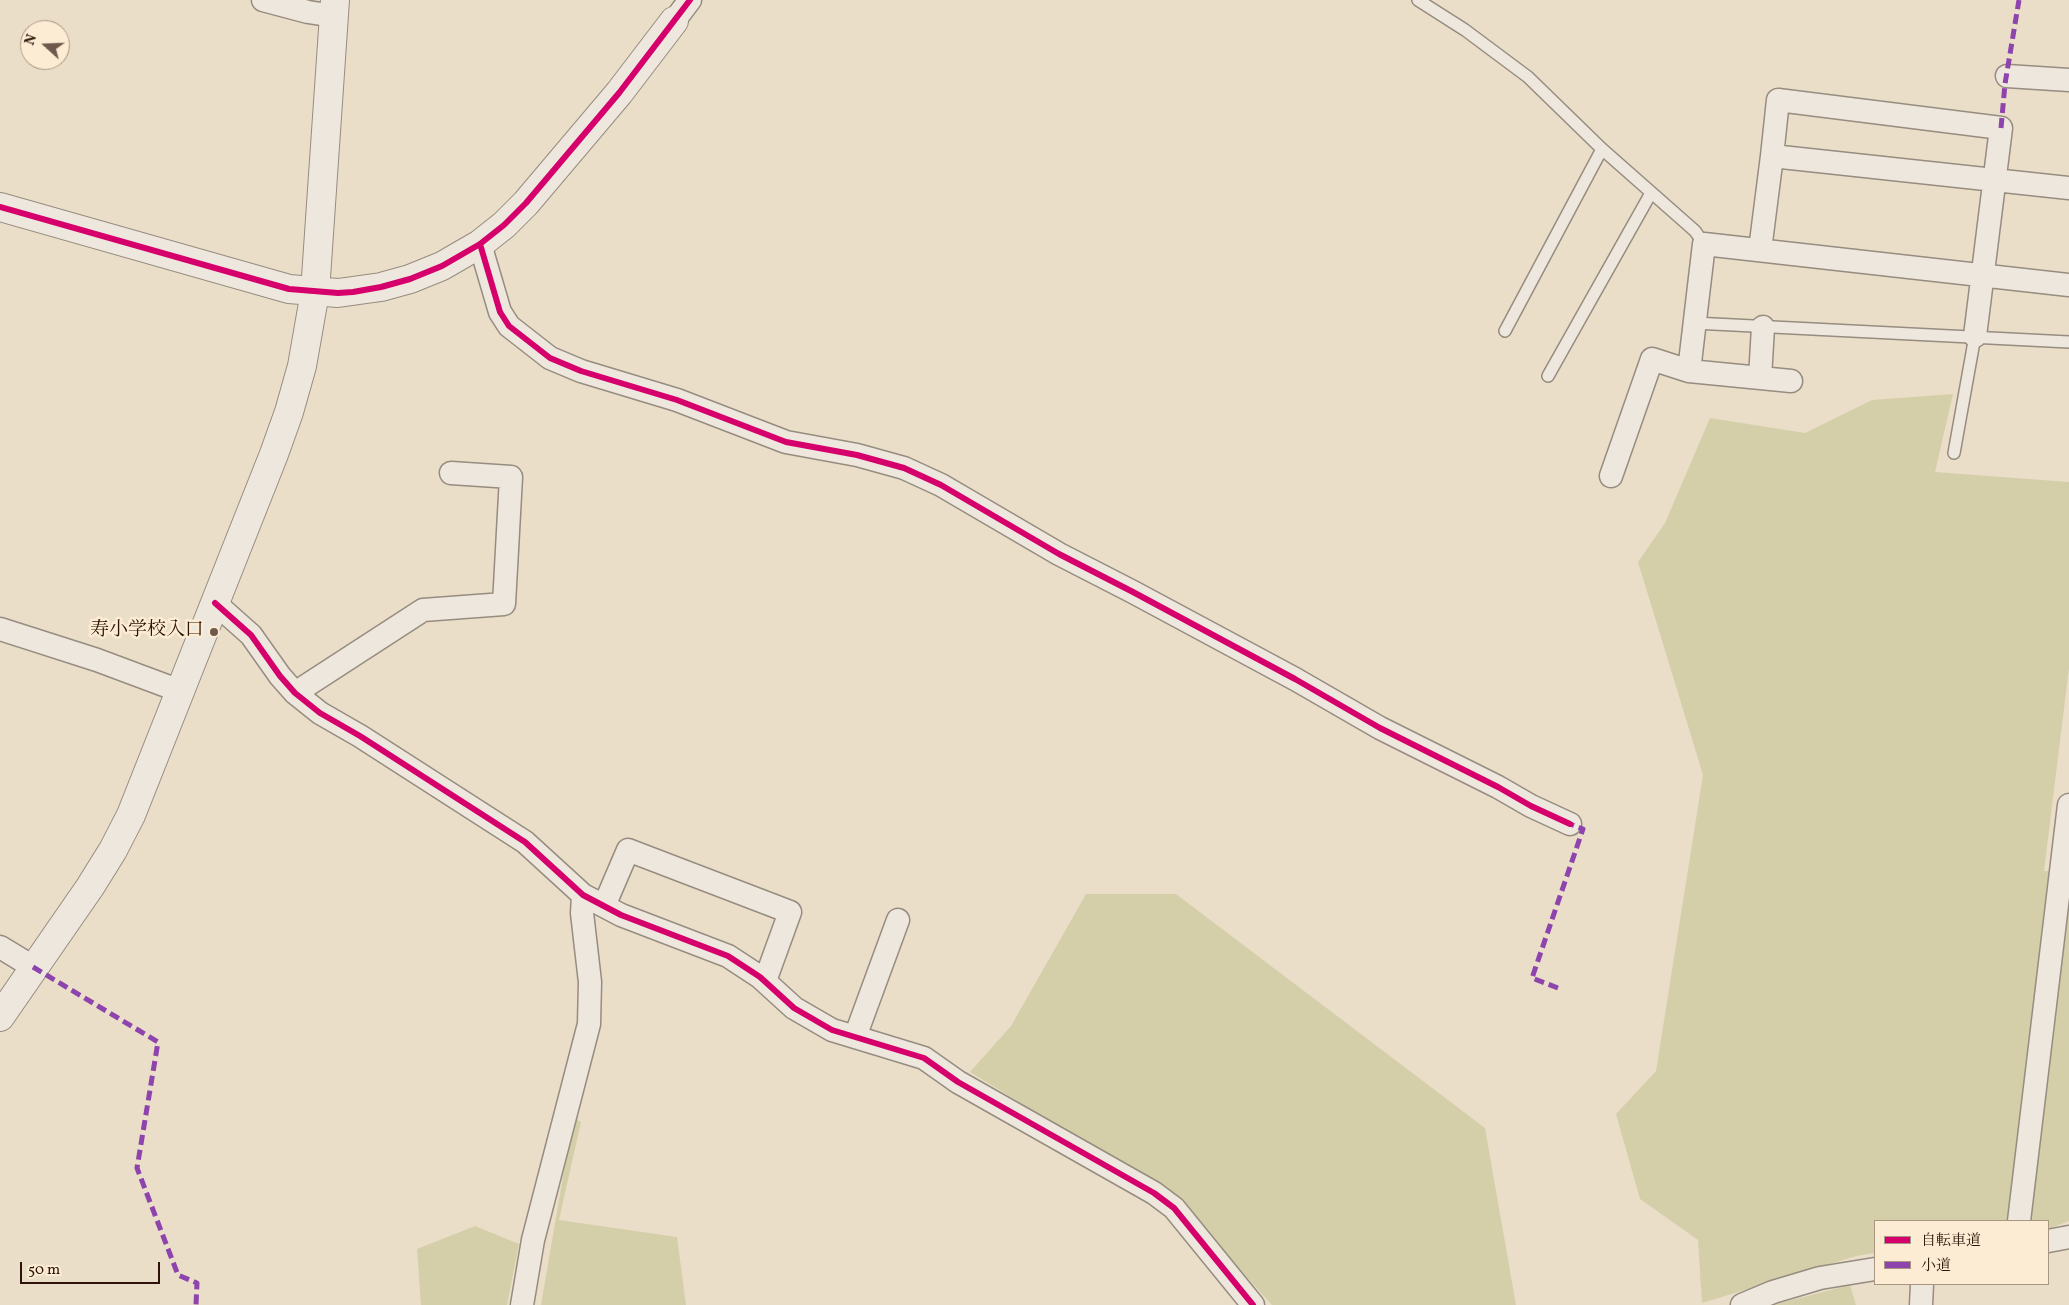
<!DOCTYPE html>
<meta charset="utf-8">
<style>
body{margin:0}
#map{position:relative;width:2069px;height:1305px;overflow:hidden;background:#ebdec9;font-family:Vollkorn,"Noto Serif JP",serif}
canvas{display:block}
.legend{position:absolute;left:1874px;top:1220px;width:175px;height:65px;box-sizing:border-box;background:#fbecd3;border:1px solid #a89582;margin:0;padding:6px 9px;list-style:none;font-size:15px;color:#2c1208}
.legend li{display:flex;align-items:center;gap:10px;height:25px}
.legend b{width:25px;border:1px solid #a89582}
.north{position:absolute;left:20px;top:20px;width:50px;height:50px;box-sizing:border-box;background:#fbecd3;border:1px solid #a89582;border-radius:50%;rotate:290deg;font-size:14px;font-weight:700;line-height:20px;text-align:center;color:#2c1208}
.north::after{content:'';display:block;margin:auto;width:18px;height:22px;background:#6f594c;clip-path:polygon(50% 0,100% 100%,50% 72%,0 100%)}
.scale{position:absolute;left:20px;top:1262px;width:140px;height:22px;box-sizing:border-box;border:2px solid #2c1208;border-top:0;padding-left:6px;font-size:15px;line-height:18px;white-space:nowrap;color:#2c1208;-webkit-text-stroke:4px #fbecd3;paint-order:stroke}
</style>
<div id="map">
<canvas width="2069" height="1305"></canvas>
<ul class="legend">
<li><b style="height:6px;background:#d6006c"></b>自転車道</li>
<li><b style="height:6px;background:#8e44ad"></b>小道</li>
</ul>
<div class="north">N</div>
<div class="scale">50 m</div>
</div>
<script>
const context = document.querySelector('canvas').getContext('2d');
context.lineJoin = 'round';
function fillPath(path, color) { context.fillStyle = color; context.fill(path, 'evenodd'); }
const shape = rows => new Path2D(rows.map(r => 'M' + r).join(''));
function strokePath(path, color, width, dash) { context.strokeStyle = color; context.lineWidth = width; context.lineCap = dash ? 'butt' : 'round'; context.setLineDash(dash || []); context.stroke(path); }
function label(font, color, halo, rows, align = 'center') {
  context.font = font + ' Vollkorn,"Noto Serif JP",serif'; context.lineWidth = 5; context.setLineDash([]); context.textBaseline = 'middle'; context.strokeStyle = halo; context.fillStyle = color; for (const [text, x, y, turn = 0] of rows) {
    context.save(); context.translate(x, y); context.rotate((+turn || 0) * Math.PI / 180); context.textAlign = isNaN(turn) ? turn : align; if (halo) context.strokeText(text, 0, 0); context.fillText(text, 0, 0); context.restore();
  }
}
fillPath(shape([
 [1953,394,1935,472,2069,482,2069,668,2044,871,2069,872,2069,1221,2048,1229,2048,1221,1875,1221,1875,1253,1856,1256,1702,1303,1698,1240,1640,1199,1616,1114,1656,1071,1703,775,1638,562,1665,523,1710,418,1805,433,1872,400],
 [1086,894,1176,894,1485,1128,1516,1305,1272,1305,1173,1196,970,1072,1011,1026],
 [573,1118,581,1122,559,1220,677,1237,686,1305,541,1305],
 [475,1226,519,1244,507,1305,421,1305,417,1249],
 [1850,1285,1856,1305,1773,1305]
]), '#d4cfa9');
const service = shape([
 [1418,0,1465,30,1528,77,1602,149,1695,231,1704,244],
 [1694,323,2069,342],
 [1505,331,1602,149],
 [1548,376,1651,193],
 [1954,453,1975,336]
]);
const minor = shape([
 [263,0,308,12,334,16],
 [674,21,690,0],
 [2007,76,2069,80],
 [1772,156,1778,100,2001,128,1975,336],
 [480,244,500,312,509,326,550,358,581,371,677,400,786,442,857,455,904,468,941,485,1059,554,1133,592,1295,679,1380,728,1498,787,1531,806,1570,824],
 [1760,250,1772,156,2069,188],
 [1689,371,1704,244,2069,285],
 [1760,378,1763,327],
 [1611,476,1652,359,1689,371,1791,381],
 [215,603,251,635,280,676,295,693,320,713,360,736,525,842,583,895,621,915,728,956,760,977,794,1008,832,1030,924,1058,958,1082,1154,1193,1174,1208,1253,1305],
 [0,629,97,660,180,691],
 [295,693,423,610,504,604,511,477,451,473],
 [604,906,628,850,790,912,765,981],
 [0,947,33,967],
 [855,1037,898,920],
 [2019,1221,2069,805],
 [2048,1241,2069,1237],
 [522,1305,533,1240,589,1024,590,982,582,913,583,895],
 [1742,1305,1773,1292,1820,1278,1875,1269],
 [1921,1305,1922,1284]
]);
const tertiary = shape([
 [0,207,289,289,338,293,381,287,410,279,442,266,480,244,504,225,526,203,619,93,674,21],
 [0,1017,90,887,113,850,131,815,274,454,289,412,302,366,315,292,335,0]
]);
strokePath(service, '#968c7f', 14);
strokePath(minor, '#968c7f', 25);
strokePath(tertiary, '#968c7f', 30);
strokePath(service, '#eee7dd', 11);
strokePath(minor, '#eee7dd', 22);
strokePath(tertiary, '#eee7dd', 28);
strokePath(shape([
 [2001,128,2005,84,2019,0],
 [33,967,158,1042,137,1168,178,1275,197,1283,196,1305],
 [1558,988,1532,978,1583,829,1570,824]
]), '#8e44ad', 5, [10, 5]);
strokePath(shape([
 [0,207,289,289,338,293,353,292,381,287,410,279,442,266,480,244,504,225,526,203,619,93,690,0],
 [480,244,500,312,509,326,550,358,581,371,677,400,786,442,857,455,904,468,941,485,1059,554,1133,592,1295,679,1380,728,1498,787,1531,806,1570,824],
 [215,603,251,635,280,676,295,693,320,713,360,736,525,842,583,895,621,915,728,956,760,977,794,1008,832,1030,924,1058,958,1082,1154,1193,1174,1208,1253,1305]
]), '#d6006c', 6);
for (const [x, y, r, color] of [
 [214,632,5,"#6f594c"]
]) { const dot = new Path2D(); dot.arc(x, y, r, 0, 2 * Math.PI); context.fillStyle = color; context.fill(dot); strokePath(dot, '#fbecd3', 2); }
label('19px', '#2c1208', '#fbecd3', [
 ["寿小学校入口",204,632]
], 'right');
</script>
